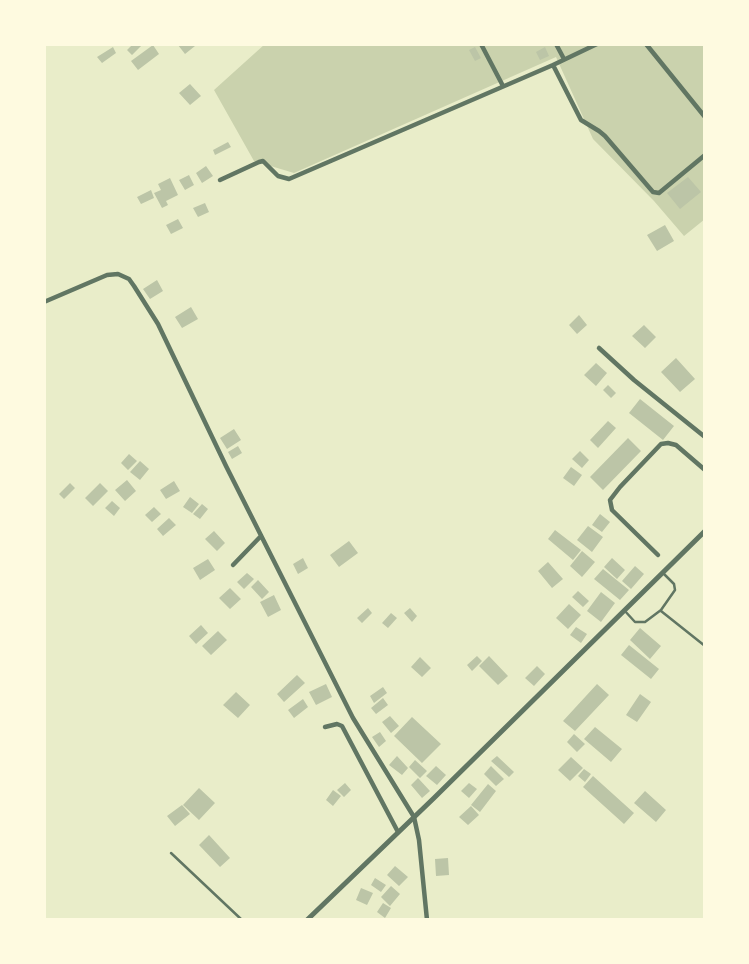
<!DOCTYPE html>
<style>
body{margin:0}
#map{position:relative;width:749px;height:964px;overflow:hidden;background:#e9edc9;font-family:"Golos Text",sans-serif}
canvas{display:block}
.frame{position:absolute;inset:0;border:46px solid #fefae0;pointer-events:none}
</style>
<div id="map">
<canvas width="749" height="964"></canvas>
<div class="frame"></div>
</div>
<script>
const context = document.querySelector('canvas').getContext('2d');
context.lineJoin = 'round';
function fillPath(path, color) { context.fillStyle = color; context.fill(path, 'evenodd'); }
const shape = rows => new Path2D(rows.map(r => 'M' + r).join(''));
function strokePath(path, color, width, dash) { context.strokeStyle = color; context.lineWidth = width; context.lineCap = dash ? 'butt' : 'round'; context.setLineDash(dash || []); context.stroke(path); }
fillPath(shape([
 [265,44,705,44,705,219,684,236,654,201,593,139,556,57,294,173,254,161,214,90]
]), '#cad2ad');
fillPath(shape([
 [133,44,143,44,132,55,127,50],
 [181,44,193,44,195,46,185,54,178,45],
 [153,45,159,54,138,70,131,61],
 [113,47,116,53,102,63,97,57],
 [475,47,481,58,475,61,469,50],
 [545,47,549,56,540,60,536,52],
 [190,84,201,96,190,105,179,93],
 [228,142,231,147,215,155,213,150],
 [206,166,213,176,202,183,196,173],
 [189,175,194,185,185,190,179,180],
 [688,177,701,192,680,209,667,193],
 [170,178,178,195,166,201,168,205,162,208,154,193,161,190,158,184],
 [151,190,154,198,141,204,137,197],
 [205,203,209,212,198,217,193,208],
 [178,219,183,228,171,234,166,225],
 [665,225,674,241,657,251,647,235],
 [157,280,163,291,150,299,143,289],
 [191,307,198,319,182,328,175,317],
 [579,315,587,325,577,334,569,325],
 [644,325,656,337,645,348,632,336],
 [676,358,695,379,680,392,661,372],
 [596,363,607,373,596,386,584,375],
 [608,385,616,393,611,398,603,390],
 [640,399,674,426,663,440,629,413],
 [608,421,616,428,598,448,590,440],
 [234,429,241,440,227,449,220,438],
 [628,438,641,451,603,490,590,477],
 [238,446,242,453,232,459,228,452],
 [580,451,589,460,582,468,572,459],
 [129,454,137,461,128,470,121,463],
 [140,461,149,469,140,480,130,472],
 [571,467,582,475,574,486,563,478],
 [127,480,136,491,125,501,115,490],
 [174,481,180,491,166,499,160,490],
 [70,483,75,488,64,499,59,494],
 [100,483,108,491,93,506,85,498],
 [190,497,199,504,192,513,183,507],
 [112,501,120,508,114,516,105,508],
 [202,504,208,509,200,519,193,514],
 [154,507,161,514,152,522,145,515],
 [600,514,610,522,602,532,592,525],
 [169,518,176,525,163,536,157,529],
 [588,526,603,537,592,552,577,540],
 [555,530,581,550,573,560,548,539],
 [214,531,225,543,217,551,205,539],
 [349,541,358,553,339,567,330,555],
 [582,551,595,562,582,577,570,566],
 [303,558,308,568,298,574,293,564],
 [612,558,625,570,617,579,604,567],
 [208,559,215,570,200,580,193,568],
 [548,562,563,579,552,588,538,571],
 [635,566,644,574,631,589,622,581],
 [603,569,629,590,620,600,594,579],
 [247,573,254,579,244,589,237,582],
 [258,580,269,592,262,599,251,587],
 [230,588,241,599,230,609,219,598],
 [578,591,589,601,583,607,572,597],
 [601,592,615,603,601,622,587,611],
 [274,595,281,610,268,617,260,602],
 [569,604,581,615,568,629,556,618],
 [368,608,372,613,362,623,357,618],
 [410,608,417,616,412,622,404,613],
 [391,613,397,618,388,628,382,623],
 [201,625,208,633,196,644,189,636],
 [576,627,587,634,581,643,570,635],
 [640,628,661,646,650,659,630,640],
 [218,631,227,640,211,655,202,646],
 [629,645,659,669,651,679,621,655],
 [477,656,482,661,472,671,467,665],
 [489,656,508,676,498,685,479,666],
 [420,657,431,668,422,677,411,667],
 [537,666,545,674,534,686,525,678],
 [297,675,305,683,284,702,277,694],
 [326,684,332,697,316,705,309,692],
 [597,684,609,695,575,731,563,721],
 [383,687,387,693,374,703,370,696],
 [236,692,250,705,238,718,223,705],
 [640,694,651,702,637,722,626,715],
 [383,698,388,705,376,714,371,708],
 [303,699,308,707,294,718,288,710],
 [390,716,399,726,391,733,382,722],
 [412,717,441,744,422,763,394,736],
 [595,727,622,749,611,762,584,739],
 [380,732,386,741,379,747,372,737],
 [574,734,585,744,577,752,567,742],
 [397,756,408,768,402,775,389,765],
 [497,756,514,772,509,777,491,761],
 [571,757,583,768,570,781,558,770],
 [415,760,427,771,420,778,409,767],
 [436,766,446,775,437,785,426,776],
 [491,766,504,779,496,786,484,774],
 [584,769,591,774,585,782,578,776],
 [593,776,634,813,624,824,583,787],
 [418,778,430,791,422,798,411,785],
 [345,783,351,790,344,797,337,790],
 [469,783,477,789,469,798,461,791],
 [488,784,496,791,480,812,471,805],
 [199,788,215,803,199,820,183,805],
 [333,790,341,796,333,806,326,800],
 [645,791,666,810,656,822,634,803],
 [182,805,190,814,175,826,167,816],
 [471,806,479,815,468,825,459,817],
 [209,835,230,858,220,867,199,845],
 [448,858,449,875,436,876,435,859],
 [395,866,408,877,399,886,387,875],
 [375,878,386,885,381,892,371,885],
 [391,886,400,894,390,906,381,897],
 [361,888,373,893,367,905,356,900],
 [383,903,391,908,385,918,377,912]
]), '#bcc5a7');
strokePath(shape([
 [624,610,635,622,645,622,661,610,675,590,674,584,663,573],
 [661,611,705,646],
 [171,853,242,920]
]), '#617663', 2.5);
strokePath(shape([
 [481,44,503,86],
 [556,44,564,59],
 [646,44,705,117],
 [553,65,597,44],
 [220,180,259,162,263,161,278,176,289,179,553,65,581,120,599,131,605,136,653,192,659,193,705,155],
 [44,302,107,275,118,274,129,279,134,286,158,324,226,466,353,718,414,817,419,840,427,920],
 [599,348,634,380,705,437],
 [658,555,612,510,610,500,620,487,661,444,668,443,676,445,705,470],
 [233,565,261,536],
 [325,727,337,724,342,726,398,832]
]), '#617663', 4.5);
strokePath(shape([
 [307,920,434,798,705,531]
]), '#617663', 5);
</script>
